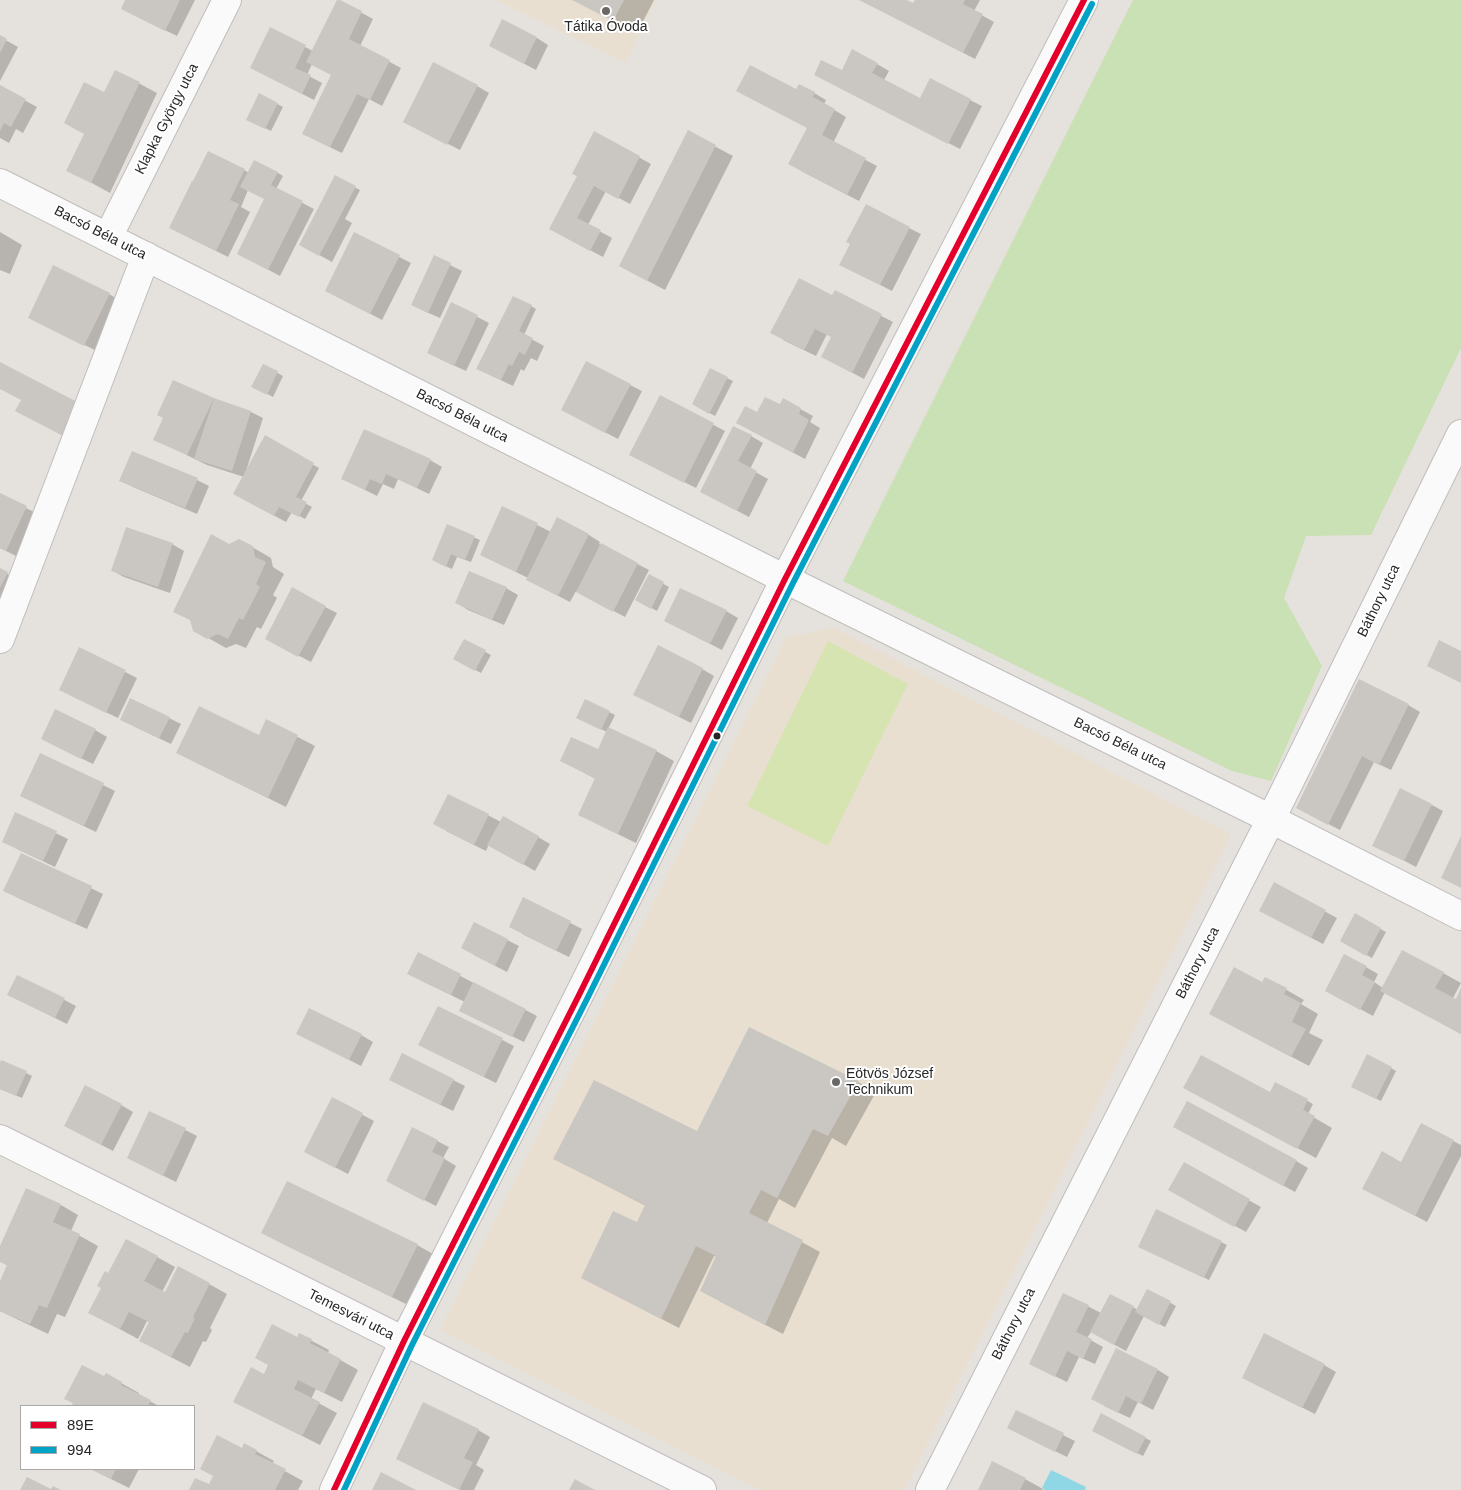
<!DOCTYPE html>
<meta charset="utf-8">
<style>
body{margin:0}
#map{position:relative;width:1461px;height:1490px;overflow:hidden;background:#e5e1dc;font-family:Arial,sans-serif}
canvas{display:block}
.legend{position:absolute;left:20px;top:1405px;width:175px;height:65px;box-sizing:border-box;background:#fff;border:1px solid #a9a9a9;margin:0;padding:6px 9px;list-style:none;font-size:15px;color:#272727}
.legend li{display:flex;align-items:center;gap:10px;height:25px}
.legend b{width:25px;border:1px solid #a9a9a9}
</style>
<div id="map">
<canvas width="1461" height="1490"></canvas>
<ul class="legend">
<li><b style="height:6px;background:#e4002b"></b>89E</li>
<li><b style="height:6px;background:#02a2c6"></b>994</li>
</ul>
</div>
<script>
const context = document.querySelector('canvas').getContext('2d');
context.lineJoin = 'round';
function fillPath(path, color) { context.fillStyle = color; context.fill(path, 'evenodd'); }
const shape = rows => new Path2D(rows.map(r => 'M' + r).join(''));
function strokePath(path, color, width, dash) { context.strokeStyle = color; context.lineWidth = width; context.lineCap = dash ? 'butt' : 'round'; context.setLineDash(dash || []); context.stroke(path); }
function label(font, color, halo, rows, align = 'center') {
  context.font = font + ' Arial,sans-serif'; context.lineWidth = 4; context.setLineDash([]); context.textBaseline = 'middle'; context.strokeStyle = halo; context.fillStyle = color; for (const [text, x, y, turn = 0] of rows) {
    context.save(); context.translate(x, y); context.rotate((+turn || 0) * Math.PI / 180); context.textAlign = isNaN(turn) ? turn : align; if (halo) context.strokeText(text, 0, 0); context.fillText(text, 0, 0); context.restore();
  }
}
fillPath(shape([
 [496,0,656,0,625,63],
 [834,628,1231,834,904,1490,759,1490,440,1330,786,637]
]), '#e8dfd0');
fillPath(shape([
 [1133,0,1461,0,1461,348,1371,535,1306,536,1284,598,1322,666,1271,781,1232,771,843,581]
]), '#cae0b5');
fillPath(shape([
 [828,641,908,684,828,846,747,806]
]), '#d6e4b2');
fillPath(shape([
 [1051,1470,1086,1487,1085,1490,1045,1490,1042,1488]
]), '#90d7e6');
fillPath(shape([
 [126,0,195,0,177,36,134,15],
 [338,0,373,19,360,46,401,68,382,106,369,99,342,153,315,140,332,75,312,64,307,75,322,83,314,100,263,74,270,29,313,51],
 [573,0,654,0,637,33],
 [862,0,905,0,914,5,916,0,980,0,974,11,994,22,975,59],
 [0,37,18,47,0,81],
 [537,38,548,45,536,70,502,52],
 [877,64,889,71,884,80,921,99,970,100,982,106,960,149,847,91],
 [116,71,157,93,110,193,68,170],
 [477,86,489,93,460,150,416,128],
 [0,87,37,107,23,133,16,129,9,143,0,138],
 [797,90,814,93,826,100,824,104,846,117,833,143,877,166,859,201,801,171,808,128],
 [260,95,283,107,271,131,253,122],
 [688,132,733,156,665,290,620,266],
 [595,133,651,164,630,204,606,191,588,225,612,238,603,257,562,235,579,176],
 [244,170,249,173,278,173,283,176,276,189,314,209,280,276,250,260,270,201,248,190,241,207,250,212,228,257,182,234],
 [335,177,360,190,345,219,352,223,332,262,312,251],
 [909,228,921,234,892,291,853,271],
 [0,232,22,245,10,274,0,270],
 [355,234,411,263,382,320,338,297],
 [434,257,462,271,440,318,424,311],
 [835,292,893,322,864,379,834,363,832,337,827,334,816,356,783,340,833,296],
 [109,294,121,301,97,351,41,324],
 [452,304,489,323,466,371,440,359],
 [531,306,536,309,524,335,544,346,537,361,531,358,524,371,521,369,513,386,490,375],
 [263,365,283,376,273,397,253,386],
 [710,370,733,381,715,416,693,404],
 [630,385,642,391,618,439,574,416],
 [660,397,725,431,696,488,642,461],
 [213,399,251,412,263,418,246,471,301,458,319,468,301,501,312,507,305,519,292,512,286,522,247,501,244,477,207,465,154,439],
 [784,400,813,416,810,422,820,428,805,459,749,429,758,414,780,406],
 [751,436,763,443,750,469,768,479,749,517,713,498],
 [430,460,442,467,429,494,398,479,394,489,383,484,377,496,343,479],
 [121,480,197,480,209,486,197,514,133,487],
 [0,495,38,514,18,557,0,548],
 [503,508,551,532,558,519,589,535,600,542,599,544,649,570,625,617,576,591,570,602,539,586,528,578,481,555],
 [447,526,480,540,471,562,457,557,452,569,439,563],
 [172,544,184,551,170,593,124,577,113,571],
 [229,545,252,547,271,558,273,567,284,574,273,595,277,598,261,629,257,627,246,648,236,644,226,648,194,630,192,621,174,611],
 [0,570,19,580,0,618],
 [649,576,669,587,657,611,636,600],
 [506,588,518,595,504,625,468,610,457,603],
 [325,607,337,613,311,662,278,645],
 [726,611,738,618,722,650,677,627],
 [465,641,491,655,481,673,455,659],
 [80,649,137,678,118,718,72,696],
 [702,669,714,676,691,723,647,701],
 [1408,705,1420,712,1391,770,1374,762,1340,830,1297,808],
 [609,712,615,715,608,729,656,751,674,761,636,843,597,824,579,814,596,779,561,761,599,751,607,732,583,720],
 [169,718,181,724,171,744,133,726],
 [267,721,315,746,286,807,195,762,178,752,259,736],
 [95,730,107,737,93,764,54,745],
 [103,785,115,791,96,832,21,796],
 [449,795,501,822,504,817,550,844,535,871,489,844,486,851,446,831],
 [1432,805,1443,811,1416,867,1384,850],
 [16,814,68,839,55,867,15,848],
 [21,854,103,894,87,929,16,897],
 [1274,884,1337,918,1323,944,1272,917],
 [524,899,582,929,569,957,522,934],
 [1355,915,1386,932,1372,958,1342,941],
 [474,923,519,946,507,972,474,955],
 [418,954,537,1016,524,1042,472,1017,465,1002,420,980],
 [1345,955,1378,974,1374,982,1383,988,1443,973,1461,983,1453,998,1456,1000,1461,991,1461,1034,1385,992,1373,1016,1338,997],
 [18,976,76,1006,67,1024,21,1001],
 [1266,978,1304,1000,1301,1004,1318,1014,1309,1033,1323,1040,1309,1066,1228,1023,1263,984],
 [438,1007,514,1046,496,1083,431,1051],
 [361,1035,373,1042,361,1066,310,1040],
 [2,1061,32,1076,22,1098,0,1089,0,1066],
 [1391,1068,1396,1071,1381,1101,1358,1090],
 [390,1080,453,1080,465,1086,453,1111],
 [858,1082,876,1092,846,1146,832,1138,795,1208,779,1199,767,1223,820,1252,783,1334,719,1301,717,1257,714,1256,679,1328,600,1287,638,1223,646,1206,555,1159,697,1133],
 [1276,1084,1313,1104,1308,1114,1332,1128,1316,1158,1203,1098,1270,1094],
 [333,1099,374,1121,348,1174,317,1158],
 [121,1105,133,1112,113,1151,77,1132],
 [150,1112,197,1136,176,1182,128,1158],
 [1187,1133,1296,1161,1308,1168,1295,1192],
 [437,1141,449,1147,443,1158,456,1166,436,1206,399,1187],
 [1453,1141,1461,1145,1461,1156,1427,1222,1376,1195,1402,1163],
 [1184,1164,1261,1207,1246,1232,1170,1190],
 [61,1205,78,1215,71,1231,98,1246,65,1317,57,1314,48,1334,0,1311,0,1284,8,1266,0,1261,0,1250],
 [263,1233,417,1245,435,1255,410,1306,281,1243],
 [1221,1242,1227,1245,1209,1280,1197,1274],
 [157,1257,175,1267,162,1292,165,1293,209,1284,227,1294,210,1328,212,1330,206,1342,203,1341,190,1367,159,1351,150,1323,147,1321,138,1339,90,1313,109,1275],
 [1148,1290,1176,1306,1165,1327,1144,1316,1126,1351,1091,1332,1087,1338,1103,1347,1095,1364,1079,1357,1067,1382,1030,1364,1064,1294,1101,1313,1110,1295,1138,1310],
 [299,1334,329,1350,328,1353,358,1370,342,1402,316,1389,311,1399,337,1413,320,1445,235,1402,264,1375,270,1365,297,1339],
 [1324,1365,1336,1372,1315,1414,1255,1384],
 [1158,1370,1169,1377,1153,1410,1138,1402,1130,1418,1104,1406],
 [105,1378,121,1383,139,1393,138,1395,159,1406,73,1406],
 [1101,1415,1151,1441,1143,1456,1099,1433],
 [1008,1428,1063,1435,1075,1441,1067,1457],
 [478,1430,490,1437,476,1465,484,1470,474,1490,461,1490,409,1465],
 [242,1449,256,1451,274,1461,272,1464,303,1481,298,1490,191,1490,209,1486,214,1476],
 [91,1469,139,1469,129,1488],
 [1025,1479,1043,1489,1042,1490,979,1490]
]), '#0003');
fillPath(shape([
 [125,0,180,0,165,31,121,9],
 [337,0,340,0,362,11,349,39,390,60,370,100,357,94,330,147,302,134,331,75,306,62],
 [572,0,624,0,613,21],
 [859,0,907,0,913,3,915,0,965,0,963,4,983,14,963,53],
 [502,19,537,37,524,64,489,46],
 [270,27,306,45,295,68,311,75,302,94,250,68],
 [0,35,7,39,0,53],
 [852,49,878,63,872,73,920,98,930,78,971,99,948,144,814,75,821,60,842,70],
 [433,62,478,85,447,145,403,122],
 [750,65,796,89,799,84,815,92,813,97,835,109,822,135,866,158,847,195,788,164,807,128,736,91],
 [115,70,140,82,91,183,66,171,84,134,64,123,84,82,104,92],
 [0,85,26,99,11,127,4,123,0,131],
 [259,93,278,103,265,129,246,120],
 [688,130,716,145,647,281,619,266],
 [594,131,640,156,618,199,594,186,577,218,601,230,590,251,549,229,577,176,572,174],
 [208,151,245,169,230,200,239,204,216,251,169,228,192,181,193,181],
 [254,160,278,172,271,185,303,201,268,270,237,254,264,199,240,187],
 [335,175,356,186,319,256,299,245],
 [866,204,910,227,880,285,839,265,850,244,846,242],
 [354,232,400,255,370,314,325,291],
 [434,255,451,263,428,313,411,305],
 [53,265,110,293,84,346,28,318],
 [799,278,832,295,835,290,882,314,852,373,821,357,831,337,815,329,804,350,770,333],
 [513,296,532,305,519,331,533,338,525,355,519,352,512,366,509,364,501,380,476,369],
 [451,302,478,315,454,366,427,353],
 [586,361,631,384,605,433,561,410],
 [0,362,81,404,69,439,15,411,21,400,0,389],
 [263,364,278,371,267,395,251,387],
 [710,368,728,377,709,414,692,404],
 [173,380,214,398,187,455,153,440,163,418,157,415],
 [660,395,714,423,684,483,629,455],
 [765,397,780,404,783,398,801,408,799,414,809,420,793,453,736,423,745,406,757,412],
 [214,398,251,411,232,471,194,459],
 [733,426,752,435,738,461,757,471,737,511,700,492],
 [364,429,431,459,417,488,386,474,382,484,370,479,365,490,341,479],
 [265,435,314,463,296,497,307,502,299,517,279,507,274,516,233,494],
 [132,451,198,478,185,508,119,481],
 [0,493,27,506,6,551,0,548],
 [502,506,538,523,516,572,480,555],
 [557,517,589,534,558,596,526,580],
 [447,524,475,536,465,560,451,554,446,567,432,560],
 [126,527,173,543,158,587,111,571],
 [211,534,229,544,239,539,253,546,255,557,266,562,256,584,260,587,243,620,239,618,228,639,218,634,207,639,193,631,190,620,173,612],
 [601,543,638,563,613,612,576,592],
 [0,568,8,572,0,588],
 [469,571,507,587,492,620,455,603],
 [649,574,664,582,651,609,635,600],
 [292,587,326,606,298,657,265,639],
 [680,588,727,610,710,644,664,621],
 [464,639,486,650,475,671,453,659],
 [1439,640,1461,651,1461,683,1427,666],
 [658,645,703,668,679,717,633,695],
 [79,647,126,670,106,713,59,690],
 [1359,679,1409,704,1379,765,1362,756,1328,825,1296,808],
 [130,698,170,717,159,738,120,720],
 [585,699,610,711,601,730,576,718],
 [199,706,259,735,266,719,298,735,268,798,176,753],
 [55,709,96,729,81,759,41,739],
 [608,727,657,750,618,834,578,815,595,778,560,761,571,737,598,749],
 [40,753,104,783,84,826,20,796],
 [1400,788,1432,804,1404,861,1372,846],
 [448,794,489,814,474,845,433,824],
 [15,812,57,831,43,861,2,842],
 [503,816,539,836,523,865,487,845],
 [1461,836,1461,888,1441,878],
 [21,853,92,886,75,924,3,891],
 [1274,882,1326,910,1311,938,1259,911],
 [523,897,571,921,556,951,509,927],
 [1355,913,1381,928,1366,956,1340,941],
 [474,922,508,939,495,966,461,948],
 [1402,950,1444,972,1435,988,1456,999,1461,988,1461,1034,1380,991],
 [418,952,461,974,451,995,407,974],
 [1344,954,1367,966,1362,975,1375,982,1360,1010,1325,991],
 [1234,967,1262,982,1265,977,1287,988,1284,994,1301,1003,1292,1022,1306,1029,1291,1057,1209,1014],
 [17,975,65,998,55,1018,7,995],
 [473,982,526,1009,512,1037,459,1011],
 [438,1006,503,1038,484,1077,418,1045],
 [309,1008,362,1034,349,1060,296,1034],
 [749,1027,859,1081,828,1136,813,1129,777,1198,761,1190,749,1213,803,1240,765,1325,700,1291,716,1256,696,1246,661,1319,581,1278,613,1211,637,1222,645,1205,553,1159,594,1080,697,1131],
 [402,1053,454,1079,440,1105,389,1080],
 [1367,1054,1392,1067,1376,1099,1351,1087],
 [1201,1055,1270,1092,1275,1082,1308,1099,1303,1110,1315,1116,1297,1149,1183,1088],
 [1,1060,27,1071,16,1096,0,1089,0,1063],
 [85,1085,122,1104,101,1145,64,1126],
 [332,1097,363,1113,335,1168,304,1152],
 [1187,1101,1297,1160,1283,1186,1173,1127],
 [149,1111,186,1128,163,1176,127,1158],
 [1421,1123,1454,1140,1415,1216,1362,1189,1382,1151,1401,1162],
 [412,1127,438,1140,432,1152,445,1158,424,1201,386,1181],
 [1184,1162,1250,1199,1234,1227,1168,1190],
 [287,1181,418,1244,392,1297,261,1233],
 [26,1188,61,1204,53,1222,80,1234,47,1308,39,1305,30,1324,0,1311,0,1281,7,1265,0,1262,0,1246],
 [1156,1209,1222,1241,1204,1278,1138,1247],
 [126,1239,158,1256,144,1281,165,1292,178,1266,210,1283,193,1317,195,1318,188,1333,185,1332,171,1357,139,1341,149,1322,129,1312,120,1329,88,1313,101,1288,97,1286,105,1271,108,1273],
 [1147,1289,1171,1301,1159,1325,1135,1312],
 [1063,1293,1089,1305,1076,1332,1092,1339,1083,1359,1067,1351,1055,1377,1029,1364],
 [1110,1294,1134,1306,1114,1345,1090,1332],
 [272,1324,297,1337,299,1333,312,1339,310,1343,341,1359,324,1393,298,1380,294,1389,320,1402,302,1436,233,1402,251,1367,264,1374,268,1365,255,1358],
 [1264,1333,1325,1364,1302,1408,1242,1378],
 [1116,1348,1158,1369,1141,1404,1126,1396,1118,1413,1091,1399],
 [82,1365,104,1376,106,1373,122,1382,121,1385,151,1400,148,1406,71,1406,73,1403,64,1399],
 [423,1402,479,1429,464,1458,473,1462,459,1490,396,1459],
 [1016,1410,1064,1433,1055,1452,1007,1428],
 [1101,1413,1146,1437,1137,1454,1092,1431],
 [217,1435,242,1448,244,1443,257,1450,255,1454,286,1469,275,1490,189,1490,195,1478,209,1484,213,1476,200,1469],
 [992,1461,1026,1478,1020,1490,978,1490],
 [90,1469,116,1469,111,1479],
 [381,1472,416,1490,372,1490],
 [27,1477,51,1489,53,1486,61,1490,20,1490],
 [575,1479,580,1482,595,1490,569,1490]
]), '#cac7c3');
const minor = shape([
 [0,183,785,579,1271,819,1461,916],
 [108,237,227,0],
 [0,639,146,256],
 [0,1139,702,1490],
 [334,1490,404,1341,578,997,785,579,1084,0],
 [930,1490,1271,819,1461,434]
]);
strokePath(minor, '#bfbdbe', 30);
strokePath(minor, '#fbfafa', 28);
strokePath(shape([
 [334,1490,404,1341,578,997,785,579,1084,0]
]), '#e4002b', 6);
strokePath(shape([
 [344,1490,412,1345,586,1001,793,583,1092,4]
]), '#02a2c6', 6);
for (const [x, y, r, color] of [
 [606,11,5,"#6a6866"],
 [717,736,4.5,"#272727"],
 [836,1082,5,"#6a6866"]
]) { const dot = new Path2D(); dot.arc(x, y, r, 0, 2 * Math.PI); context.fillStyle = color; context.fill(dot); strokePath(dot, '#fff', 2); }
label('14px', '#272727', '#fff', [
 ["Tátika Óvoda",606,27],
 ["Eötvös József",846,1074,"left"],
 ["Technikum",846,1090,"left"]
]);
label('14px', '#272727', '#fff', [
 ["Klapka György utca",167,119,-63],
 ["Bacsó Béla utca",100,233,27],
 ["Bacsó Béla utca",462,416,27],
 ["Báthory utca",1379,601,-64],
 ["Bacsó Béla utca",1120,744,26],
 ["Báthory utca",1198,963,-63],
 ["Temesvári utca",351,1315,27],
 ["Báthory utca",1014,1324,-63]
]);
</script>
